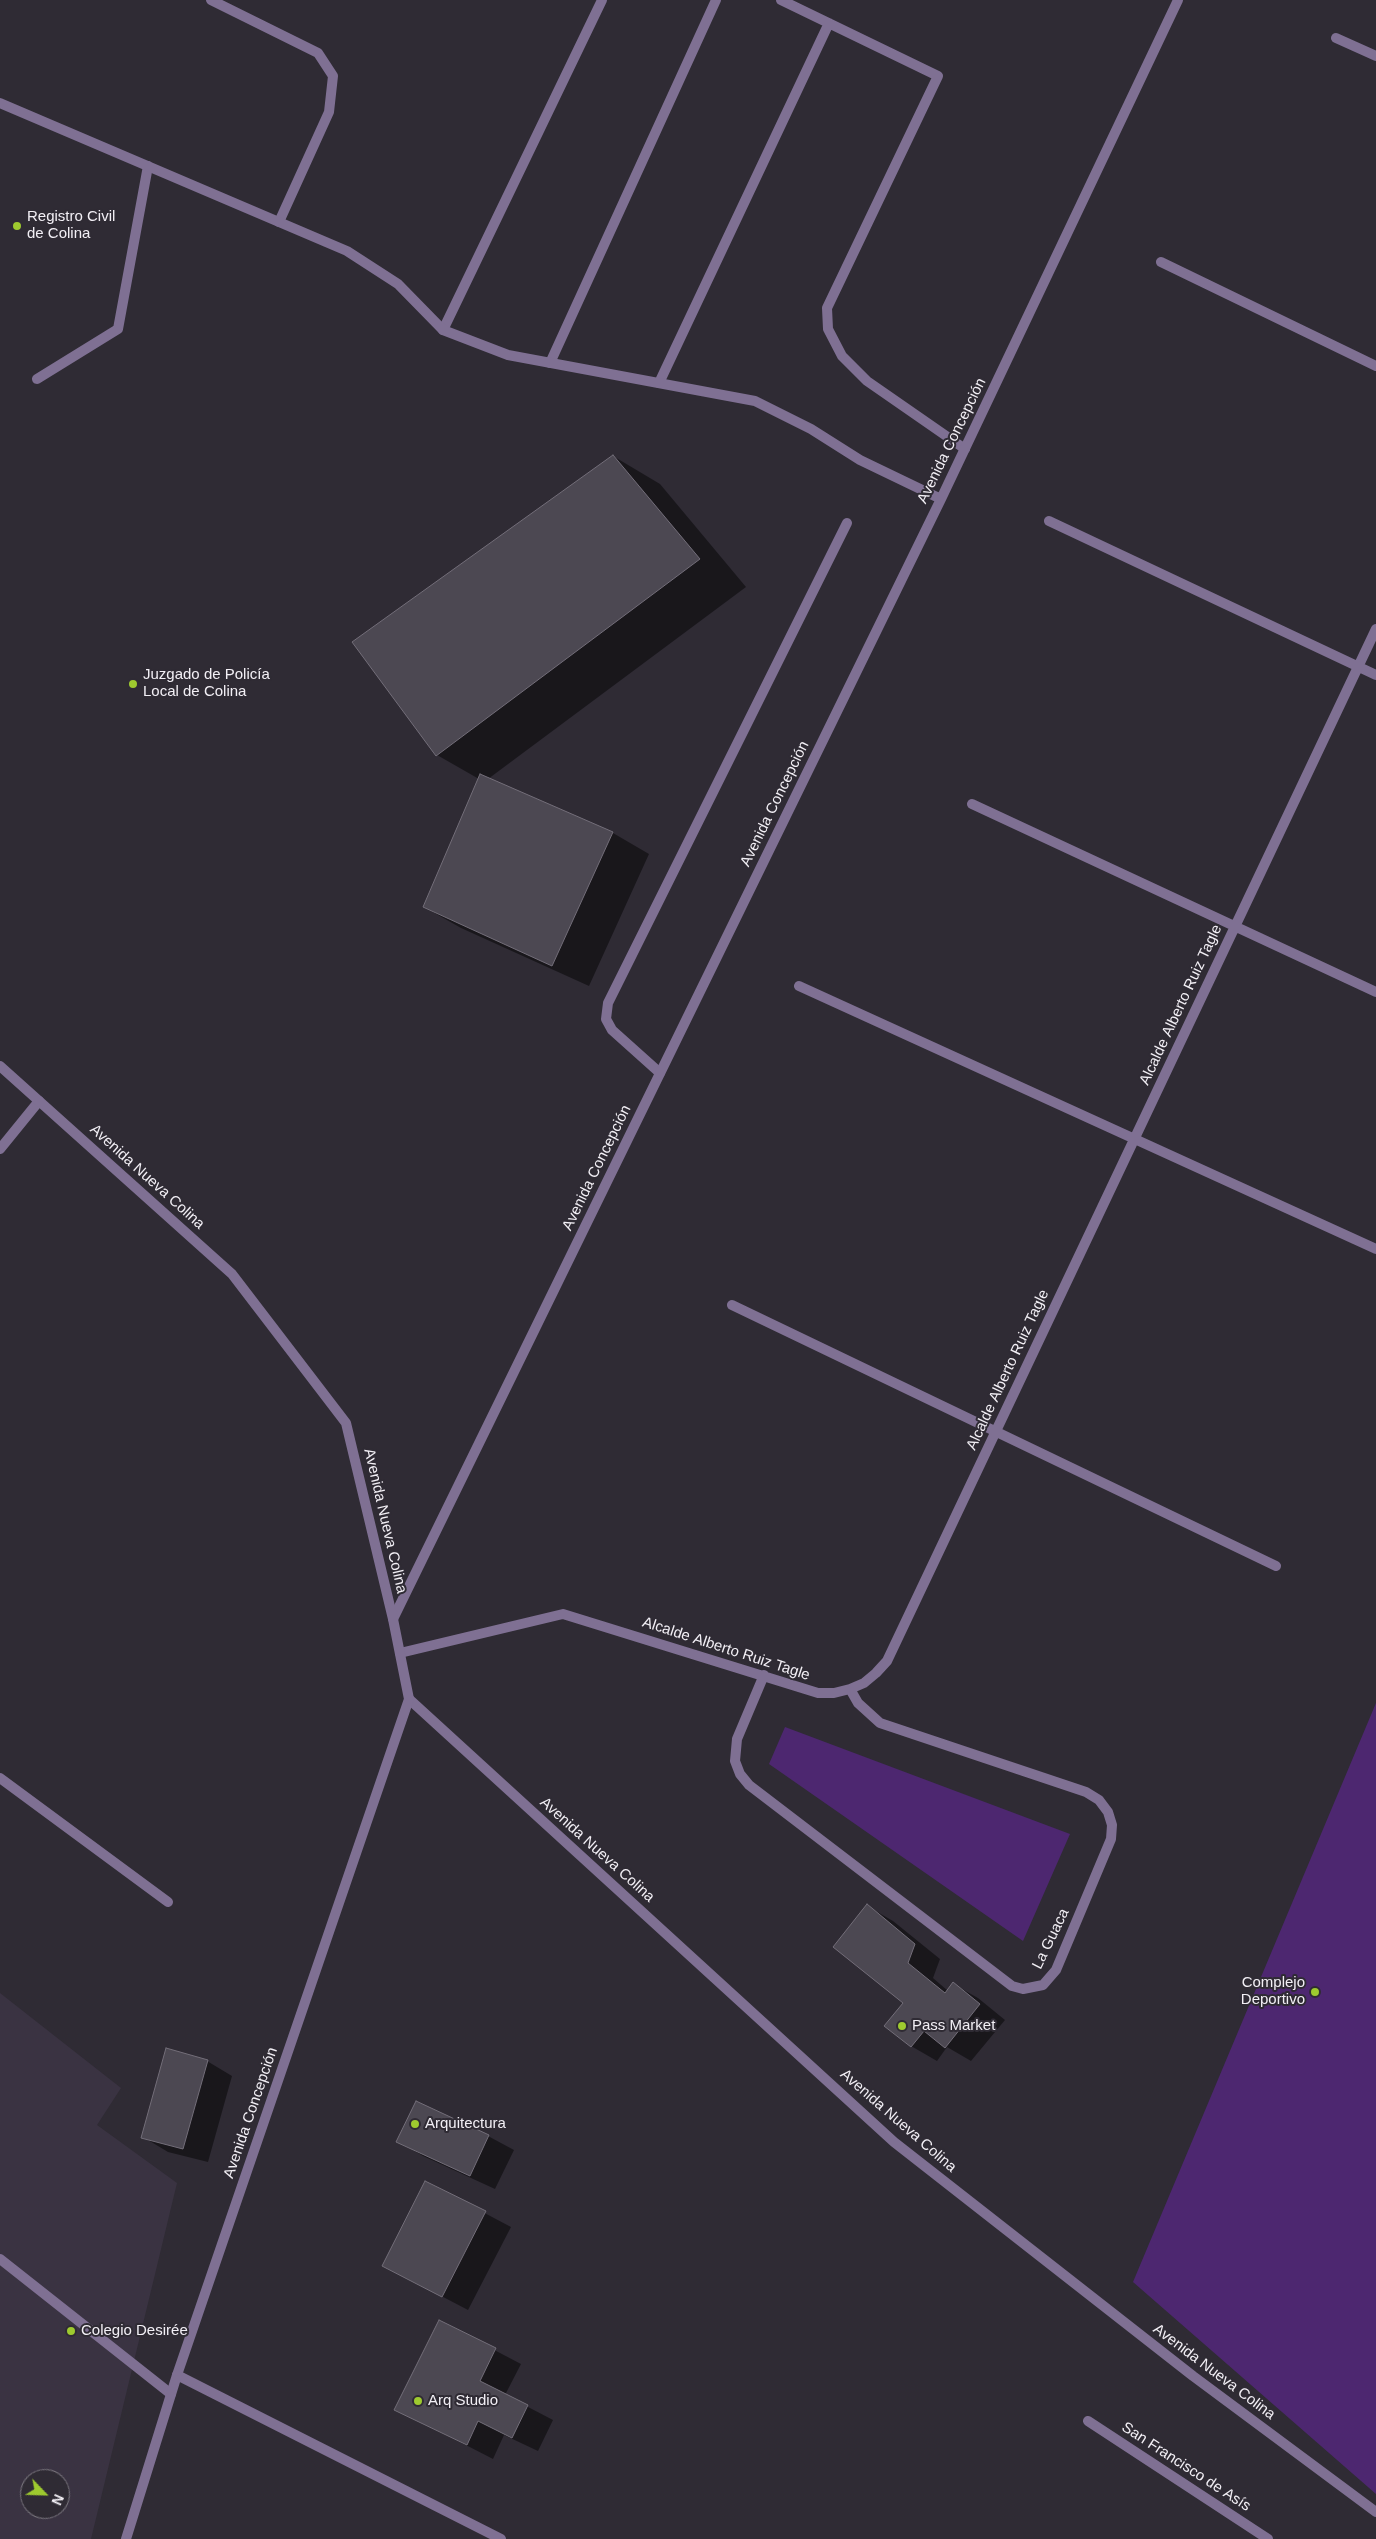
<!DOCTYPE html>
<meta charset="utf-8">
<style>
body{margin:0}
#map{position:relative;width:1376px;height:2539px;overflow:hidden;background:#2f2b34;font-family:Arial,sans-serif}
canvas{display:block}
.north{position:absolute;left:20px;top:2469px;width:50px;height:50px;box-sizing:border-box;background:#2f2b34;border:1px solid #7d7981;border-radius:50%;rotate:114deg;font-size:14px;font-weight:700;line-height:20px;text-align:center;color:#f2eff5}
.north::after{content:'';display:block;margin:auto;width:18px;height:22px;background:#9eca2f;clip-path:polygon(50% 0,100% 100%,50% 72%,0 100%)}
</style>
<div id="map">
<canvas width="1376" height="2539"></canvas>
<div class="north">N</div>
</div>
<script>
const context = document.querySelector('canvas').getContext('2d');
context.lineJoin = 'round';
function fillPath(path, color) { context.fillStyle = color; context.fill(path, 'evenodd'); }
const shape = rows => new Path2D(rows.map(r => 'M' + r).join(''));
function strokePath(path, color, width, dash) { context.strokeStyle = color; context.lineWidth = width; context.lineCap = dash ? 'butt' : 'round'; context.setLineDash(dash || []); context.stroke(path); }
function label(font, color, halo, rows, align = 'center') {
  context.font = font + ' Arial,sans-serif'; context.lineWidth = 4; context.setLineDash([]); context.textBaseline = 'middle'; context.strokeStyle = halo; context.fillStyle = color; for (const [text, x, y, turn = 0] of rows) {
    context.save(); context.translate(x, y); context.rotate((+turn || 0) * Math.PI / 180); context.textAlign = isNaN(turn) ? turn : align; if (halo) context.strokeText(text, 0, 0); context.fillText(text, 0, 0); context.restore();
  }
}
fillPath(shape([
 [0,1993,121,2088,97,2125,177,2183,91,2539,0,2539],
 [30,2479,60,2479,60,2509,30,2509]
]), '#3a3342');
fillPath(shape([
 [1376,1703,1376,2494,1133,2282],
 [785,1727,1070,1834,1023,1941,769,1764]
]), '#4d2770');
fillPath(shape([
 [613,456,660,484,746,587,488,779,613,833,649,854,589,986,461,928,424,907,479,779,437,755,353,642],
 [867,1906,893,1921,940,1959,933,1978,948,1991,953,1984,978,1998,1005,2020,971,2061,947,2047,937,2061,911,2046,886,2026,904,2003],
 [207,2061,232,2076,208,2162,168,2152,143,2137],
 [488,2136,514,2150,495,2189,423,2156,398,2141],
 [426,2182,511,2227,468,2310,384,2266],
 [439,2321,521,2364,505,2395,553,2420,538,2451,504,2435,493,2459,396,2409]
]), '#0007');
const building = shape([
 [613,455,700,559,436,756,352,642,613,455],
 [480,774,613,832,552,966,423,907,480,774],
 [867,1904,915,1944,908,1963,945,1993,953,1982,980,2004,945,2048,924,2031,911,2047,884,2026,903,2003,833,1947,867,1904],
 [166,2048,208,2060,183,2149,141,2138,166,2048],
 [416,2101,489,2135,470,2176,396,2142,416,2101],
 [425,2181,486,2211,442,2297,382,2266,425,2181],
 [439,2320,496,2348,480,2381,528,2405,512,2438,478,2421,467,2445,394,2410,439,2320]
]);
fillPath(building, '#4c4852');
strokePath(building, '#736e79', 1);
strokePath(shape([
 [211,0,318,53,333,76,329,112,279,222],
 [781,0,938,76,827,308,828,329,842,356,867,381,965,449],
 [443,330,602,0],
 [550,363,716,0],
 [37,379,118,329,148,166],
 [659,383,829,23],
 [660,1073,612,1030,606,1019,608,1003,847,523],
 [0,1149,39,1101],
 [0,1778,168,1902],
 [0,2259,171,2394],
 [177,2375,501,2539]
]), '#7f7093', 10);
strokePath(shape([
 [1336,38,1376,56],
 [0,103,347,251,398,284,443,330,508,355,755,401,811,429,860,460,941,499],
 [1161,262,1376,366],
 [1049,521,1376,675],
 [972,804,1376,992],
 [799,986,1376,1249],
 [732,1305,1276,1566],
 [393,1619,941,499,1178,0],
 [400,1653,563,1614,818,1693,834,1693,850,1689,864,1683,876,1673,887,1661,1376,629],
 [764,1675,737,1739,735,1761,740,1774,749,1785,1012,1986,1023,1989,1043,1985,1056,1970,1111,1839,1112,1825,1108,1812,1099,1800,1086,1792,880,1723,858,1703,850,1689],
 [409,1699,894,2142,1193,2376,1376,2512],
 [1088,2421,1268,2539]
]), '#7f7093', 10);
strokePath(shape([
 [0,1066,232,1274,346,1423,393,1619,409,1699,177,2375,126,2539]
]), '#7f7093', 10);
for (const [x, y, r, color] of [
 [17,226,5,"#9eca2f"],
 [133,684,5,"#9eca2f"],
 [1315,1992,5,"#9eca2f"],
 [902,2026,5,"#9eca2f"],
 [415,2124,5,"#9eca2f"],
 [71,2331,5,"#9eca2f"],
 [418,2401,5,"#9eca2f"]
]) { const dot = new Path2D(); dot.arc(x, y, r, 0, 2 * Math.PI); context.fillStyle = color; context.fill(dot); strokePath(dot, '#2f2b34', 2); }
label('15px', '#f2eff5', '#2f2b34', [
 ["Registro Civil",27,217],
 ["de Colina",27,234],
 ["Juzgado de Policía",143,675],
 ["Local de Colina",143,692],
 ["Complejo",1305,1983,"right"],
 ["Deportivo",1305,2000,"right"],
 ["Pass Market",912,2026],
 ["Arquitectura",425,2124],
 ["Colegio Desirée",81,2331],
 ["Arq Studio",428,2401]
], 'left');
label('15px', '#f2eff5', '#2f2b34', [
 ["Avenida Concepción",952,441,-64],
 ["Avenida Concepción",775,804,-64],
 ["Alcalde Alberto Ruiz Tagle",1181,1005,-65],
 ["Avenida Concepción",597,1168,-64],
 ["Avenida Nueva Colina",147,1177,42],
 ["Alcalde Alberto Ruiz Tagle",1008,1370,-65],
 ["Avenida Nueva Colina",385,1521,77],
 ["Alcalde Alberto Ruiz Tagle",726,1649,18],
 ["Avenida Nueva Colina",597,1850,42],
 ["La Guaca",1051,1939,-64],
 ["Avenida Concepción",251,2113,-71],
 ["Avenida Nueva Colina",898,2121,41],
 ["Avenida Nueva Colina",1214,2372,37],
 ["San Francisco de Asís",1186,2467,33]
]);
</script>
